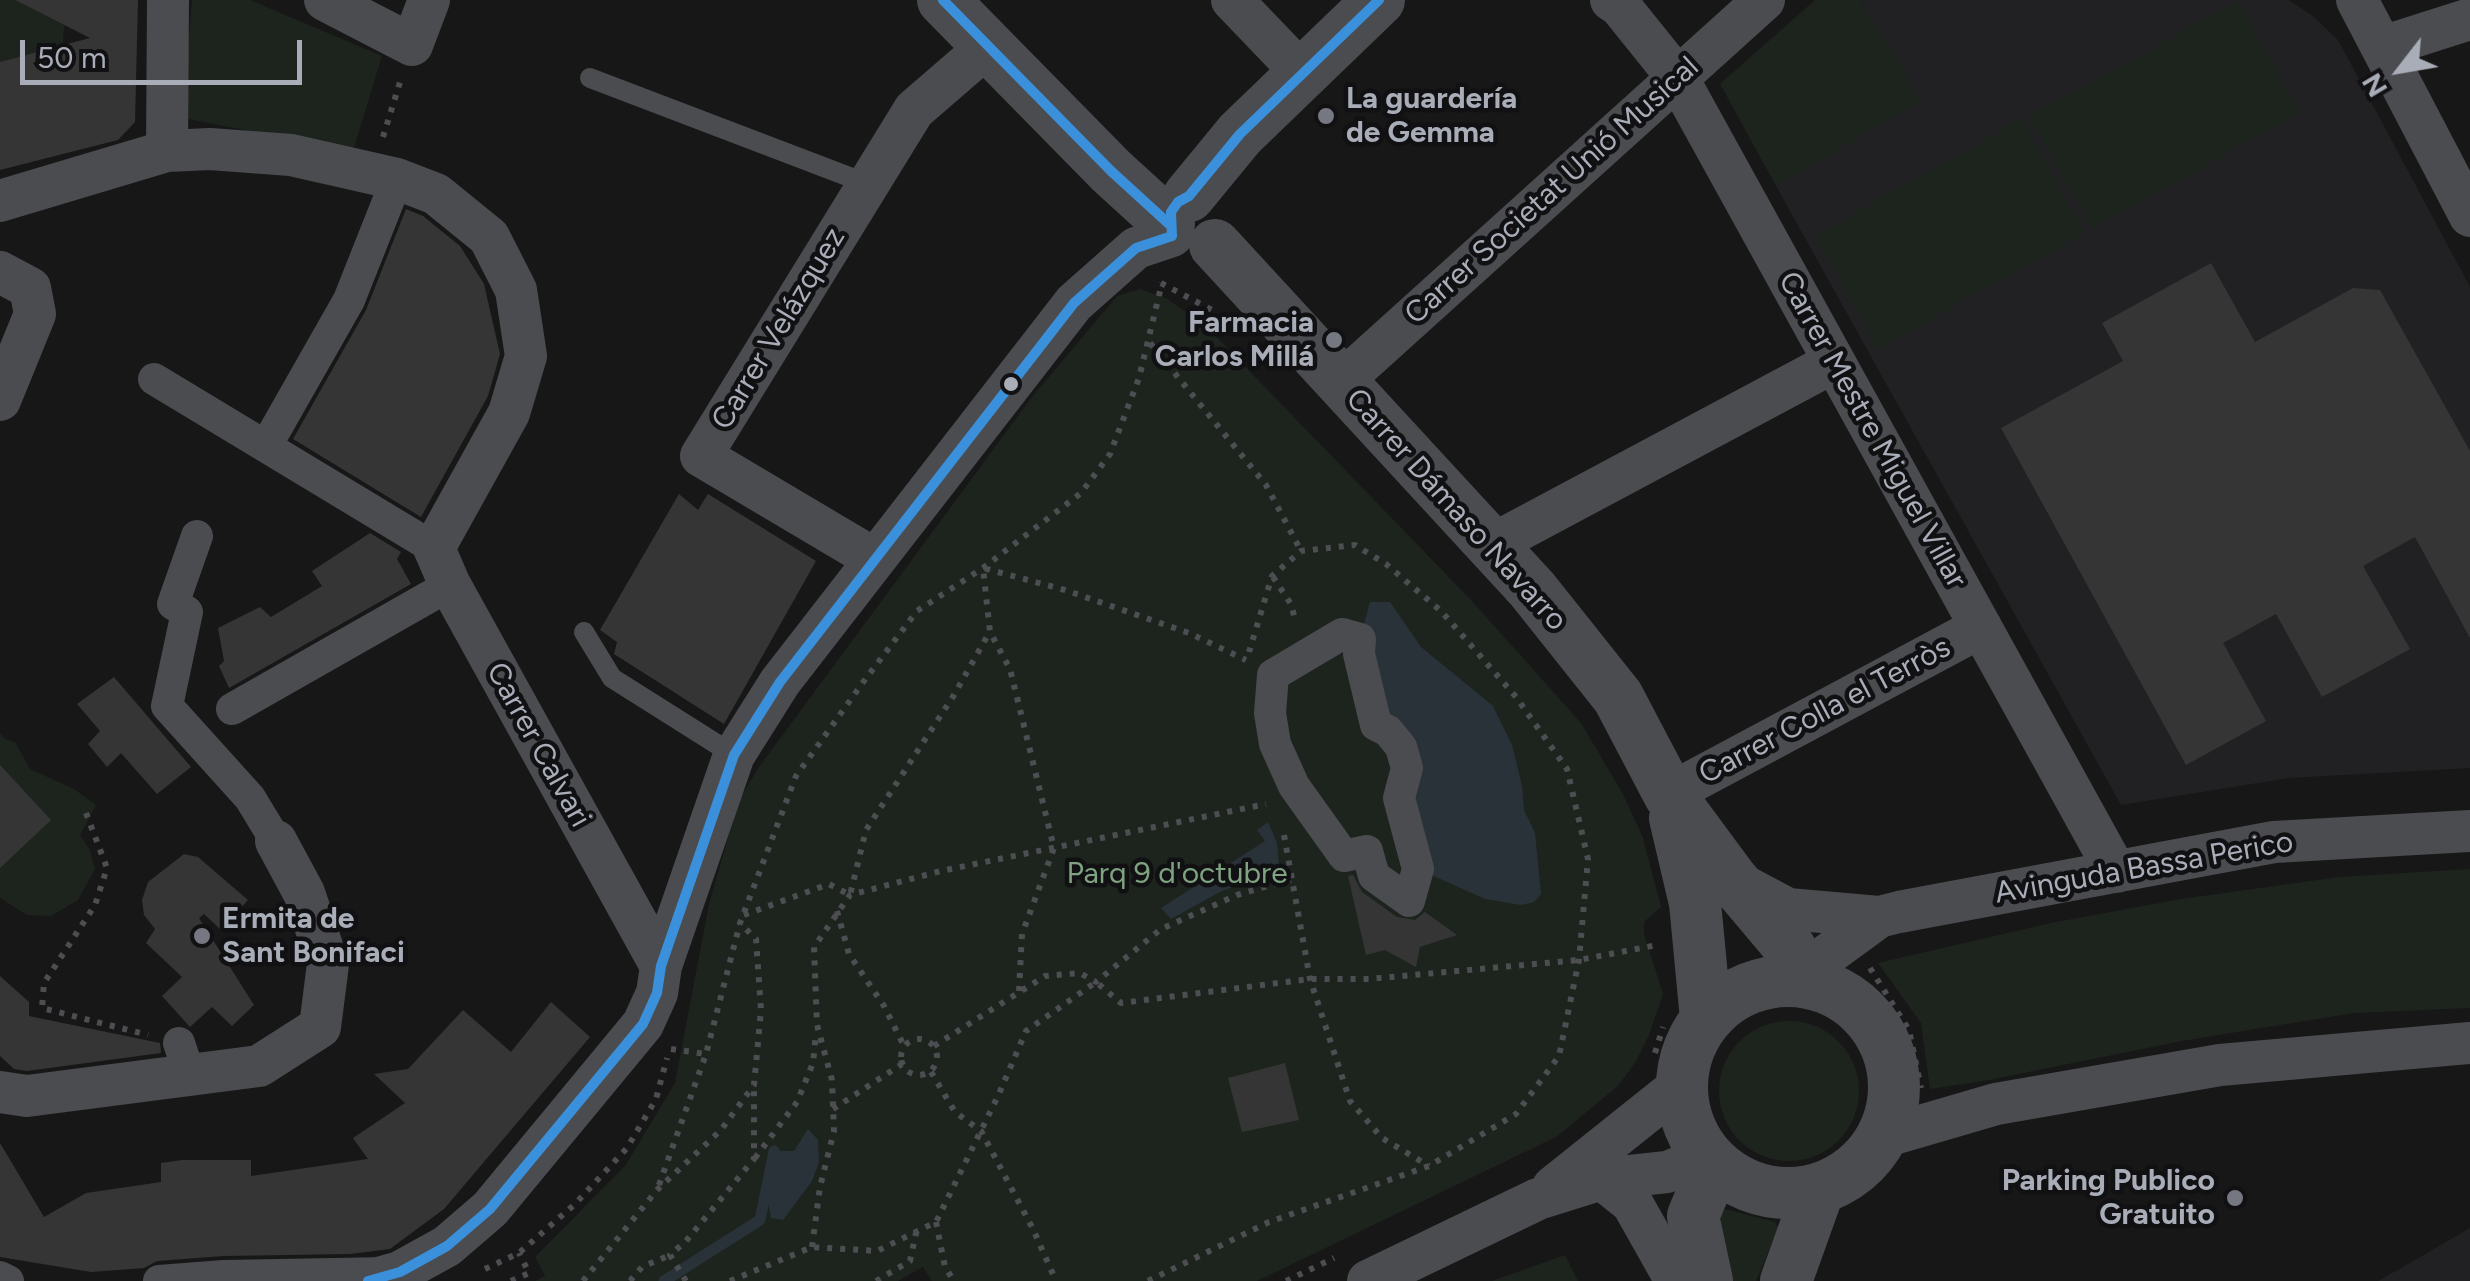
<!DOCTYPE html>
<meta charset="utf-8">
<style>
body{margin:0}
#map{position:relative;width:2470px;height:1281px;overflow:hidden;background:#171717;font-family:Figtree,sans-serif}
canvas{display:block}
.north{position:absolute;left:2350px;top:20px;width:100px;height:100px;-webkit-text-stroke:8px #111113;paint-order:stroke;rotate:239deg;font-size:28px;font-weight:700;line-height:40px;text-align:center;color:#a8adb8}
.north::after{content:'';display:block;margin:auto;width:35px;height:45px;background:#a8adb8;clip-path:polygon(50% 0,100% 100%,50% 72%,0 100%)}
.scale{position:absolute;left:20px;top:40px;width:282px;height:45px;box-sizing:border-box;border:5px solid #a8adb8;border-top:0;padding-left:12px;font-size:30px;line-height:35px;white-space:nowrap;color:#a8adb8;-webkit-text-stroke:8px #111113;paint-order:stroke}
</style>
<div id="map">
<canvas width="2470" height="1281"></canvas>
<div class="north">N</div>
<div class="scale">50 m</div>
</div>
<script>
const context = document.querySelector('canvas').getContext('2d');
context.lineJoin = 'round';
function fillPath(path, color) { context.fillStyle = color; context.fill(path, 'evenodd'); }
const shape = rows => new Path2D(rows.map(r => 'M' + r).join(''));
function strokePath(path, color, width, dash) { context.strokeStyle = color; context.lineWidth = width; context.lineCap = dash ? 'butt' : 'round'; context.setLineDash(dash || []); context.stroke(path); }
function label(font, color, halo, rows, align = 'center') {
  context.font = font + ' Figtree,sans-serif'; context.lineWidth = 9; context.setLineDash([]); context.textBaseline = 'middle'; context.strokeStyle = halo; context.fillStyle = color; for (const [text, x, y, turn = 0] of rows) {
    context.save(); context.translate(x, y); context.rotate((+turn || 0) * Math.PI / 180); context.textAlign = isNaN(turn) ? turn : align; if (halo) context.strokeText(text, 0, 0); context.fillText(text, 0, 0); context.restore();
  }
}
fillPath(shape([
 [1861,0,2288,0,2313,16,2338,40,2470,287,2470,768,2289,778,2121,805,1776,186,1920,101],
 [2470,1228,2470,1281,2378,1281,2403,1267]
]), '#212123');
fillPath(shape([
 [0,0,15,0,64,25,63,46,0,62],
 [192,0,250,0,382,56,353,151,183,118],
 [1815,0,1861,0,1921,101,1776,186,1720,84],
 [2238,1,2300,113,2092,229,2029,117],
 [2022,119,2085,233,1878,349,1815,235],
 [1140,289,1167,299,1203,323,1471,600,1581,723,1623,794,1643,838,1661,907,1644,922,1644,934,1663,994,1649,1035,1635,1063,1618,1086,1556,1137,1257,1281,932,1281,923,1267,898,1281,535,1281,545,1276,535,1257,625,1166,675,1083,709,904,739,800,759,767,1032,397,1117,296],
 [0,733,5,739,15,742,30,769,74,789,96,805,80,835,90,850,95,869,78,900,51,916,27,915,0,898],
 [2470,869,2470,1008,2354,1013,2182,1041,1989,1080,1930,1089,1921,1023,1878,963,2051,923,2181,899,2340,877],
 '1719 1091a70 70 0 1 1 140 0a70 70 0 1 1-140 0Z',
 [1721,1208,1775,1222,1778,1229,1756,1281,1724,1281,1710,1215],
 [1565,1255,1578,1281,1492,1281]
]), '#1d241e');
fillPath(shape([
 [1370,602,1390,602,1421,647,1493,706,1512,745,1522,786,1524,810,1535,833,1541,894,1534,902,1521,905,1485,899,1418,869,1360,639],
 [1268,822,1277,843,1279,867,1218,893,1171,919,1161,908,1265,841,1257,830],
 [808,1129,818,1140,819,1162,812,1181,783,1220,771,1218,766,1191,774,1151,794,1151]
]), '#2a3239');
strokePath(shape([
 [664,1281,760,1220,774,1151]
]), '#2a3239', 11);
fillPath(shape([
 [15,0,138,0,135,122,118,140,0,170,0,62,90,38],
 [406,209,423,216,460,246,484,284,500,354,488,396,421,517,293,439,366,310],
 [2211,263,2255,342,2353,288,2380,290,2470,451,2470,638,2415,537,2363,566,2410,649,2322,697,2276,614,2223,643,2266,721,2186,765,2001,428,2123,361,2102,323],
 [679,494,698,510,708,494,816,561,724,724,614,654,617,642,600,630],
 [370,533,401,552,397,559,411,584,229,688,219,666,224,661,218,628,260,607,271,617,322,586,312,571],
 [114,677,191,767,157,794,121,753,107,767,88,744,100,731,77,704],
 [0,765,51,820,0,868],
 [184,854,198,857,248,900,221,930,204,914,199,918,254,1005,232,1026,212,1007,190,1027,162,996,182,977,146,943,155,929,144,915,142,900,148,882],
 [1353,875,1362,892,1397,917,1415,920,1425,912,1457,935,1420,947,1416,967,1385,950,1366,955,1348,876],
 [0,976,29,1002,29,1016,160,1043,161,1053,27,1071,14,1069,0,1056],
 [551,1002,590,1037,444,1209,390,1249,350,1254,224,1256,157,1261,144,1268,91,1272,0,1257,0,1143,44,1217,86,1193,161,1182,161,1163,182,1160,251,1160,251,1176,368,1159,353,1138,405,1103,374,1074,408,1069,463,1010,511,1052],
 [1285,1063,1299,1120,1242,1132,1228,1078]
]), '#353536');
strokePath(shape([
 [383,137,400,82],
 [1161,283,1212,310],
 [1150,343,1266,485,1301,551],
 [1273,577,1291,604,1296,623],
 [86,813,107,868,95,905,44,983,42,1008,148,1035],
 [1284,835,1310,979,1350,1101,1382,1138,1429,1166],
 [837,911,849,954,884,1006,904,1046],
 [744,915,829,884,850,895,866,830,954,695,989,633],
 [1870,968,1909,1030,1921,1088],
 [1019,991,1022,934,1054,848,1010,669,990,632,983,568,1065,590,1189,633,1246,660],
 '901 1057a18 18 0 1 1 36 0a18 18 0 1 1-36 0Z',
 [934,1046,1045,976,1080,973,1096,982,1161,929,1237,895,1292,879],
 [671,1049,706,1054,740,923,796,776,864,681,917,611,983,568,1081,493,1110,454,1139,378,1162,283],
 [1655,1053,1663,1027],
 [931,1072,955,1112,981,1131,1033,1229,1056,1281],
 [833,1109,902,1064],
 [755,1158,797,1102,813,1063,816,1033],
 [659,1185,706,1054],
 [936,1222,945,1267,954,1281],
 [812,1247,820,1187,834,1131,832,1080,817,1025,814,947,850,895,941,871,1266,804],
 [485,1269,519,1253,575,1204,627,1148,656,1099,667,1058],
 [511,1281,529,1273,519,1253],
 [583,1281,657,1190,721,1130,754,1085,761,1010,756,939,740,923],
 [630,1281,642,1267,670,1255],
 [686,1281,670,1255,686,1241,754,1159,754,1087],
 [730,1281,812,1247,877,1251,936,1222,998,1096,1026,1031,1096,982,1121,1003,1310,979,1369,979,1579,960,1657,945],
 [876,1281,910,1261,916,1233],
 [1148,1281,1269,1222,1429,1166,1516,1114,1559,1056,1579,960,1588,859,1567,769,1516,697,1441,611,1386,564,1355,545,1301,551,1272,576,1249,652],
 [1286,1281,1334,1258]
]), '#4d4e52', 6, [5, 8]);
strokePath(shape([
 [590,78,868,184],
 [584,632,612,678,734,755]
]), '#4b4c50', 20);
strokePath(shape([
 [154,379,434,548],
 [266,446,349,300,397,179],
 [197,536,173,604,187,612,167,706,250,798,276,841],
 [1342,634,1360,639,1359,654,1376,725,1388,731,1401,747,1407,768,1399,798,1418,869,1409,901,1374,876,1367,851,1344,856,1294,786,1275,744,1270,713,1273,675,1342,634],
 [232,709,450,585],
 [179,1043,190,1076],
 [0,1277,8,1281],
 [159,1281,224,1276,389,1273]
]), '#4b4c50', 32);
strokePath(shape([
 [325,0,412,45,429,0],
 [1232,0,1302,73],
 [1611,0,1620,6,1677,77,2116,872],
 [2357,0,2470,216],
 [2382,47,2470,19],
 [167,151,168,0],
 [0,201,167,151,210,149,291,155,397,179,436,194,489,237,516,290,526,356,509,413,434,548,450,585,661,966],
 [0,272,30,288,35,314,0,400],
 [1341,382,1764,0],
 [1493,544,1834,362],
 [873,558,701,456,914,110,988,46],
 [1669,794,1981,627],
 [1741,884,1788,909,1879,917],
 [1811,982,1827,955,1879,917,1899,912,2274,842,2470,831],
 [0,1092,27,1096,259,1066,320,1027,328,964,304,893,276,841],
 [1883,1137,1996,1104,2220,1065,2470,1043],
 [1602,1179,1632,1203,1676,1281],
 [1553,1187,1682,1084],
 [368,1281,400,1272,447,1246,490,1209,643,1024,657,993,661,966,734,755,780,682,1074,303,1136,248,1172,236],
 [1368,1281,1538,1199,1602,1179,1667,1172,1708,1156]
]), '#4b4c50', 42);
strokePath(shape([
 [943,0,1111,171,1169,224],
 [1189,196,1240,134,1379,0],
 [1215,245,1532,589,1618,697,1669,794,1731,878,1790,948,1806,981],
 [1675,818,1695,903,1706,1019],
 '1682 1087a106 106 0 1 1 212 0a106 106 0 1 1-212 0Z',
 [1707,1281,1693,1216,1715,1164],
 [1786,1281,1819,1189]
]), '#4b4c50', 52);
strokePath(shape([
 [943,0,1111,171,1169,224],
 [1172,236,1171,212,1178,202,1189,196,1240,134,1379,0],
 [368,1281,400,1272,447,1246,490,1209,643,1024,657,993,661,966,734,755,780,682,1074,303,1136,248,1172,236]
]), '#3a90db', 10);
for (const [x, y, r, color] of [
 [1326,116,10,"#757880"],
 [1334,340,10,"#757880"],
 [1011,384,9,"#a8adb8"],
 [202,936,10,"#757880"],
 [2235,1198,10,"#757880"]
]) { const dot = new Path2D(); dot.arc(x, y, r, 0, 2 * Math.PI); context.fillStyle = color; context.fill(dot); strokePath(dot, '#111113', 4); }
label('bold 30px', '#a8adb8', '#111113', [
 ["La guardería",1346,99],
 ["de Gemma",1346,133],
 ["Farmacia",1314,323,"right"],
 ["Carlos Millá",1314,357,"right"],
 ["Ermita de",222,919],
 ["Sant Bonifaci",222,953],
 ["Parking Publico",2215,1181,"right"],
 ["Gratuito",2215,1215,"right"]
], 'left');
label('30px', '#a8adb8', '#111113', [
 ["Carrer Societat Unió Musical",1552,191,-42],
 ["Carrer Velázquez",779,329,-59],
 ["Carrer Mestre Miguel Villar",1872,430,61],
 ["Carrer Dámaso Navarro",1456,510,48],
 ["Carrer Colla el Terròs",1825,711,-28],
 ["Carrer Calvari",538,745,61],
 ["Avinguda Bassa Perico",2144,868,-10]
]);
label('30px', '#7fa381', '#111113', [
 ["Parq 9 d'octubre",1177,874]
]);
</script>
